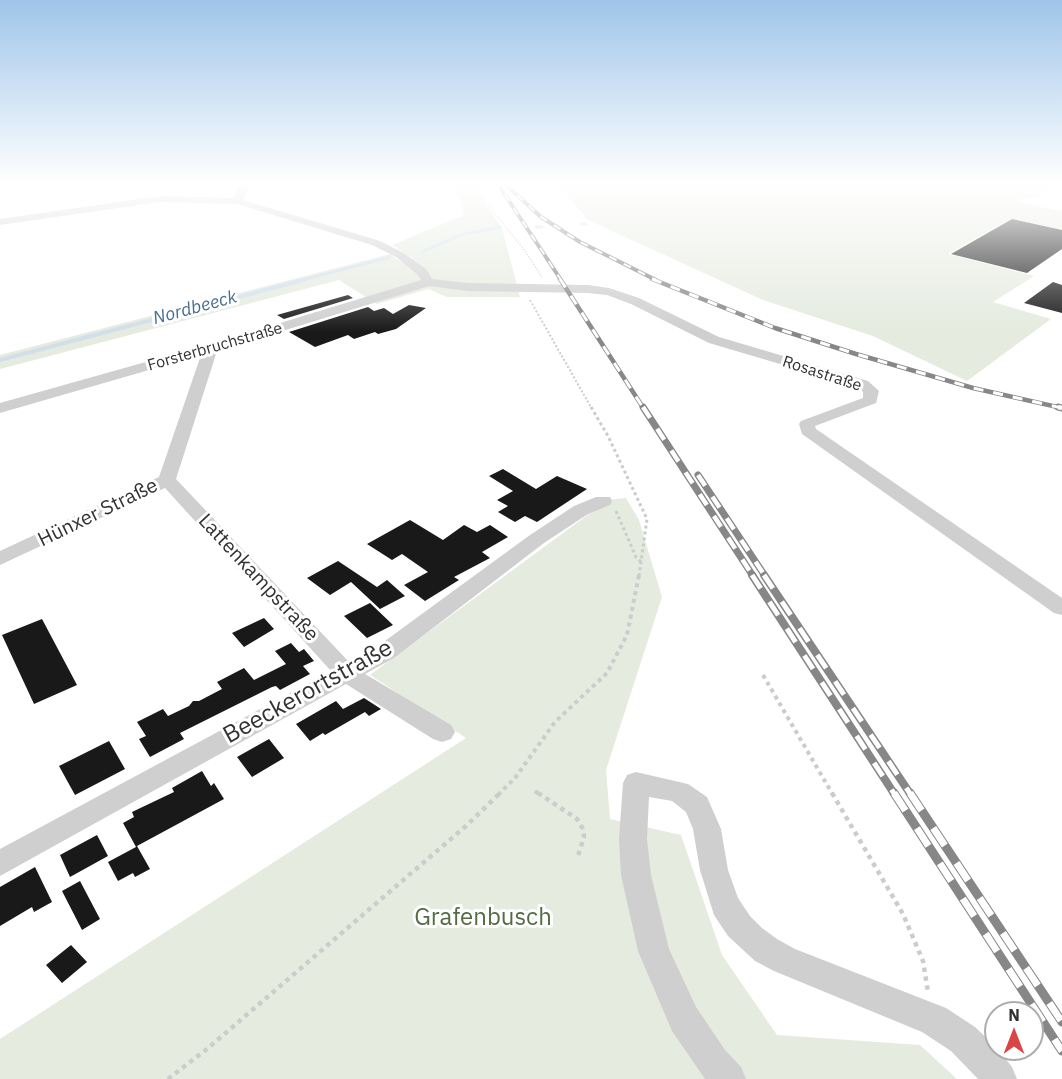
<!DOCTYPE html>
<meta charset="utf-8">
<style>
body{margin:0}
#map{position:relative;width:1062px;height:1079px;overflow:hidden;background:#fff;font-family:"IBM Plex Sans",sans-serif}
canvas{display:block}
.north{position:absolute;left:984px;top:1001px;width:60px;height:60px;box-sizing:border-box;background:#fff;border:2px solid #adadad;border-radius:50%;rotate:0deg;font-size:16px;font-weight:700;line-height:24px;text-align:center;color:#323232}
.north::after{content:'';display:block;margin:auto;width:21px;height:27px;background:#d94546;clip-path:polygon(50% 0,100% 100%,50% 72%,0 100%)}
</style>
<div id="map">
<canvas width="1062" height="1079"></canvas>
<div class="north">N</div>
</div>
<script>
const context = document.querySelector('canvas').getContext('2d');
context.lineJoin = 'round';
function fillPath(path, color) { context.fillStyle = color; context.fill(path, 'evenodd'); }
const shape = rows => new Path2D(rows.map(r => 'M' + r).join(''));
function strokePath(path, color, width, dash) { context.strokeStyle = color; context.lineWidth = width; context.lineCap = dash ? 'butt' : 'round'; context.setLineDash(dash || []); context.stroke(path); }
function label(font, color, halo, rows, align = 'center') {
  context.font = font + ' "IBM Plex Sans",sans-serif'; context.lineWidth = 6; context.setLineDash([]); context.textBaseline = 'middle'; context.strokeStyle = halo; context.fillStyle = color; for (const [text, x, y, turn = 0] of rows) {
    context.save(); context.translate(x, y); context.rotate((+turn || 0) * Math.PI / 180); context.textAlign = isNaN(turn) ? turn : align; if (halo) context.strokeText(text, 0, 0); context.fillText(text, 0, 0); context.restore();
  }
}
fillPath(shape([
 [441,181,470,181,502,228,520,297,447,297,428,289,377,304,339,280,0,369,0,355,390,254,403,263,414,259,392,245,464,215,462,204,452,187],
 [554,181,1062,181,1035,199,1021,199,1017,202,1062,211,1062,230,1010,219,948,254,1034,276,993,302,1051,319,967,381,873,336,763,300,588,220],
 [626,498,639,520,662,597,606,770,610,819,681,835,722,955,777,1035,920,1045,957,1079,0,1079,0,1039,466,738,370,675,608,500]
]), '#e5ebdf');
strokePath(shape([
 [582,224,586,224],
 [536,227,542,227],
 [422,252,460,235,500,227],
 [302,280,390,257]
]), '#d1dfeb', 3);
strokePath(shape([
 [0,360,307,279]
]), '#d1dfeb', 4);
fillPath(shape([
 [1012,219,1062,230,1062,249,1027,273,951,254],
 [1053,282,1062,285,1062,313,1024,303],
 [348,295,353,298,284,319,277,315],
 [409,305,426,308,396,329,378,334,375,332,354,339,348,335,315,347,289,332,368,307,374,311,384,308,393,314],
 [503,469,536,489,557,476,587,489,537,522,525,516,515,522,498,512,508,506,497,500,513,491,489,476],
 [410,520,443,540,464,525,477,532,490,525,508,537,482,552,490,558,454,577,459,580,425,601,404,585,428,572,402,554,392,560,367,544],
 [338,561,377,587,387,580,405,596,380,609,351,582,330,595,307,578],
 [370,603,393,625,367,638,344,616],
 [264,618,274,629,244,647,232,633],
 [42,619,77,685,34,704,2,635],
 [291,643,299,652,304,649,314,661,303,666,310,674,280,690,276,686,272,687,180,733,184,739,150,757,139,739,146,736,137,722,163,709,168,716,189,706,193,701,199,701,222,689,217,682,244,668,254,680,286,664,275,651],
 [364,698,381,709,369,716,365,712,325,735,323,733,310,741,296,724,336,701,343,709],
 [269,739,284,758,252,777,237,757],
 [109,741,125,769,75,795,59,766],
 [202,771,211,786,214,783,224,799,137,846,150,869,135,877,133,873,118,881,108,862,136,847,123,823,134,817,132,812,174,792,172,788],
 [97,835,108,856,70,877,60,855],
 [35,867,52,902,34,912,32,907,0,926,0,887],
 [80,881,100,919,82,930,62,891],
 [71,945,87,962,62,983,46,965]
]), '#191919');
strokePath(shape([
 [469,181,525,251,542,277]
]), '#ccc', 1.5, [1.5, 1.5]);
strokePath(shape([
 [530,300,592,409]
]), '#ccc', 2, [2, 2]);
strokePath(shape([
 [591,407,608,436,647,519,639,576],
 [616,511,636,557,641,562]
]), '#ccc', 3, [3, 3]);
strokePath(shape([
 [763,675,833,795],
 [535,791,540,795],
 [498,795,515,778,555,722,607,673,627,635,639,575]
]), '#ccc', 4, [4, 4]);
strokePath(shape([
 [538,793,577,819,583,829,584,837,577,859],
 [832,793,903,914,923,961,928,992],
 [168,1079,207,1049,466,826,500,793]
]), '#ccc', 4.5, [4.5, 4.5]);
fillPath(shape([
 [241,181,251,181,243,200,380,241,404,253,427,270,432,279,468,283,588,285,609,288,639,298,719,337,868,381,879,391,876,403,815,426,816,429,1062,598,1062,615,1054,613,802,434,799,424,801,421,863,398,863,392,858,387,709,343,631,304,607,295,588,293,468,291,429,286,217,351,176,479,349,662,378,646,530,535,574,506,596,497,610,497,612,501,610,505,588,514,544,543,394,658,365,674,451,725,455,732,451,739,442,742,433,739,346,684,0,876,0,849,331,671,165,488,0,565,0,551,159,477,201,355,0,413,0,403,231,338,421,280,418,275,396,257,372,245,237,204,160,202,0,225,0,219,160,196,234,198,241,181],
 [636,772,688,784,707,797,721,829,728,870,738,898,750,916,762,928,777,939,795,949,946,1008,975,1027,998,1049,1012,1067,1017,1079,978,1079,951,1051,922,1032,774,971,755,961,728,936,714,915,700,870,693,829,686,812,672,801,649,797,647,839,651,875,669,949,696,1007,725,1050,741,1067,746,1079,705,1079,672,1031,638,951,621,875,619,839,623,783,627,775,636,772]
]), '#cfcfcf');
const railFar4 = shape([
 [496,181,561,280],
 [505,184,541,217,580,242,656,280]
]);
const railFar3 = shape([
 [560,279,644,409],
 [652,279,775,328,856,354,973,388,1062,408]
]);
const railFar2 = shape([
 [643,407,753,576],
 [1058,407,1062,408],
 [698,475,765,576]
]);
const railFar1 = shape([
 [752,575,895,795],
 [764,575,911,795]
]);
const rail = shape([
 [894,793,1062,1051],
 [910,793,1062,1022]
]);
strokePath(railFar4, '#878787', 4);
strokePath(railFar3, '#878787', 4.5);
strokePath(railFar2, '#878787', 7);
strokePath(railFar1, '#878787', 8);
strokePath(rail, '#878787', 9);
strokePath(railFar4, '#fff', 2, [8]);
strokePath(railFar3, '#fff', 3, [10]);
strokePath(railFar2, '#fff', 4.5, [13]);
strokePath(railFar1, '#fff', 5, [16]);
strokePath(rail, '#fff', 7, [21]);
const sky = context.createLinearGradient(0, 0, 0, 332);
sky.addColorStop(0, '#9fc5e9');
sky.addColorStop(0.55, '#fff');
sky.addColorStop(1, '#ffffff00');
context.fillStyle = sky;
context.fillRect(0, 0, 1062, 332);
label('16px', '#323232', '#fff', [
 ["Forsterbruchstraße",215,347,-16],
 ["Rosastraße",822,374,18]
]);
label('italic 18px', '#456e90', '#fff', [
 ["Nordbeeck",195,308,-15]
]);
label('20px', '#323232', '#fff', [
 ["Hünxer Straße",98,513,-26],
 ["Lattenkampstraße",258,578,47]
]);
label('24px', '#323232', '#fff', [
 ["Beeckerortstraße",308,692,-29]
]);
label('24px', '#536c42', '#fff', [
 ["Grafenbusch",483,918]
]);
</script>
